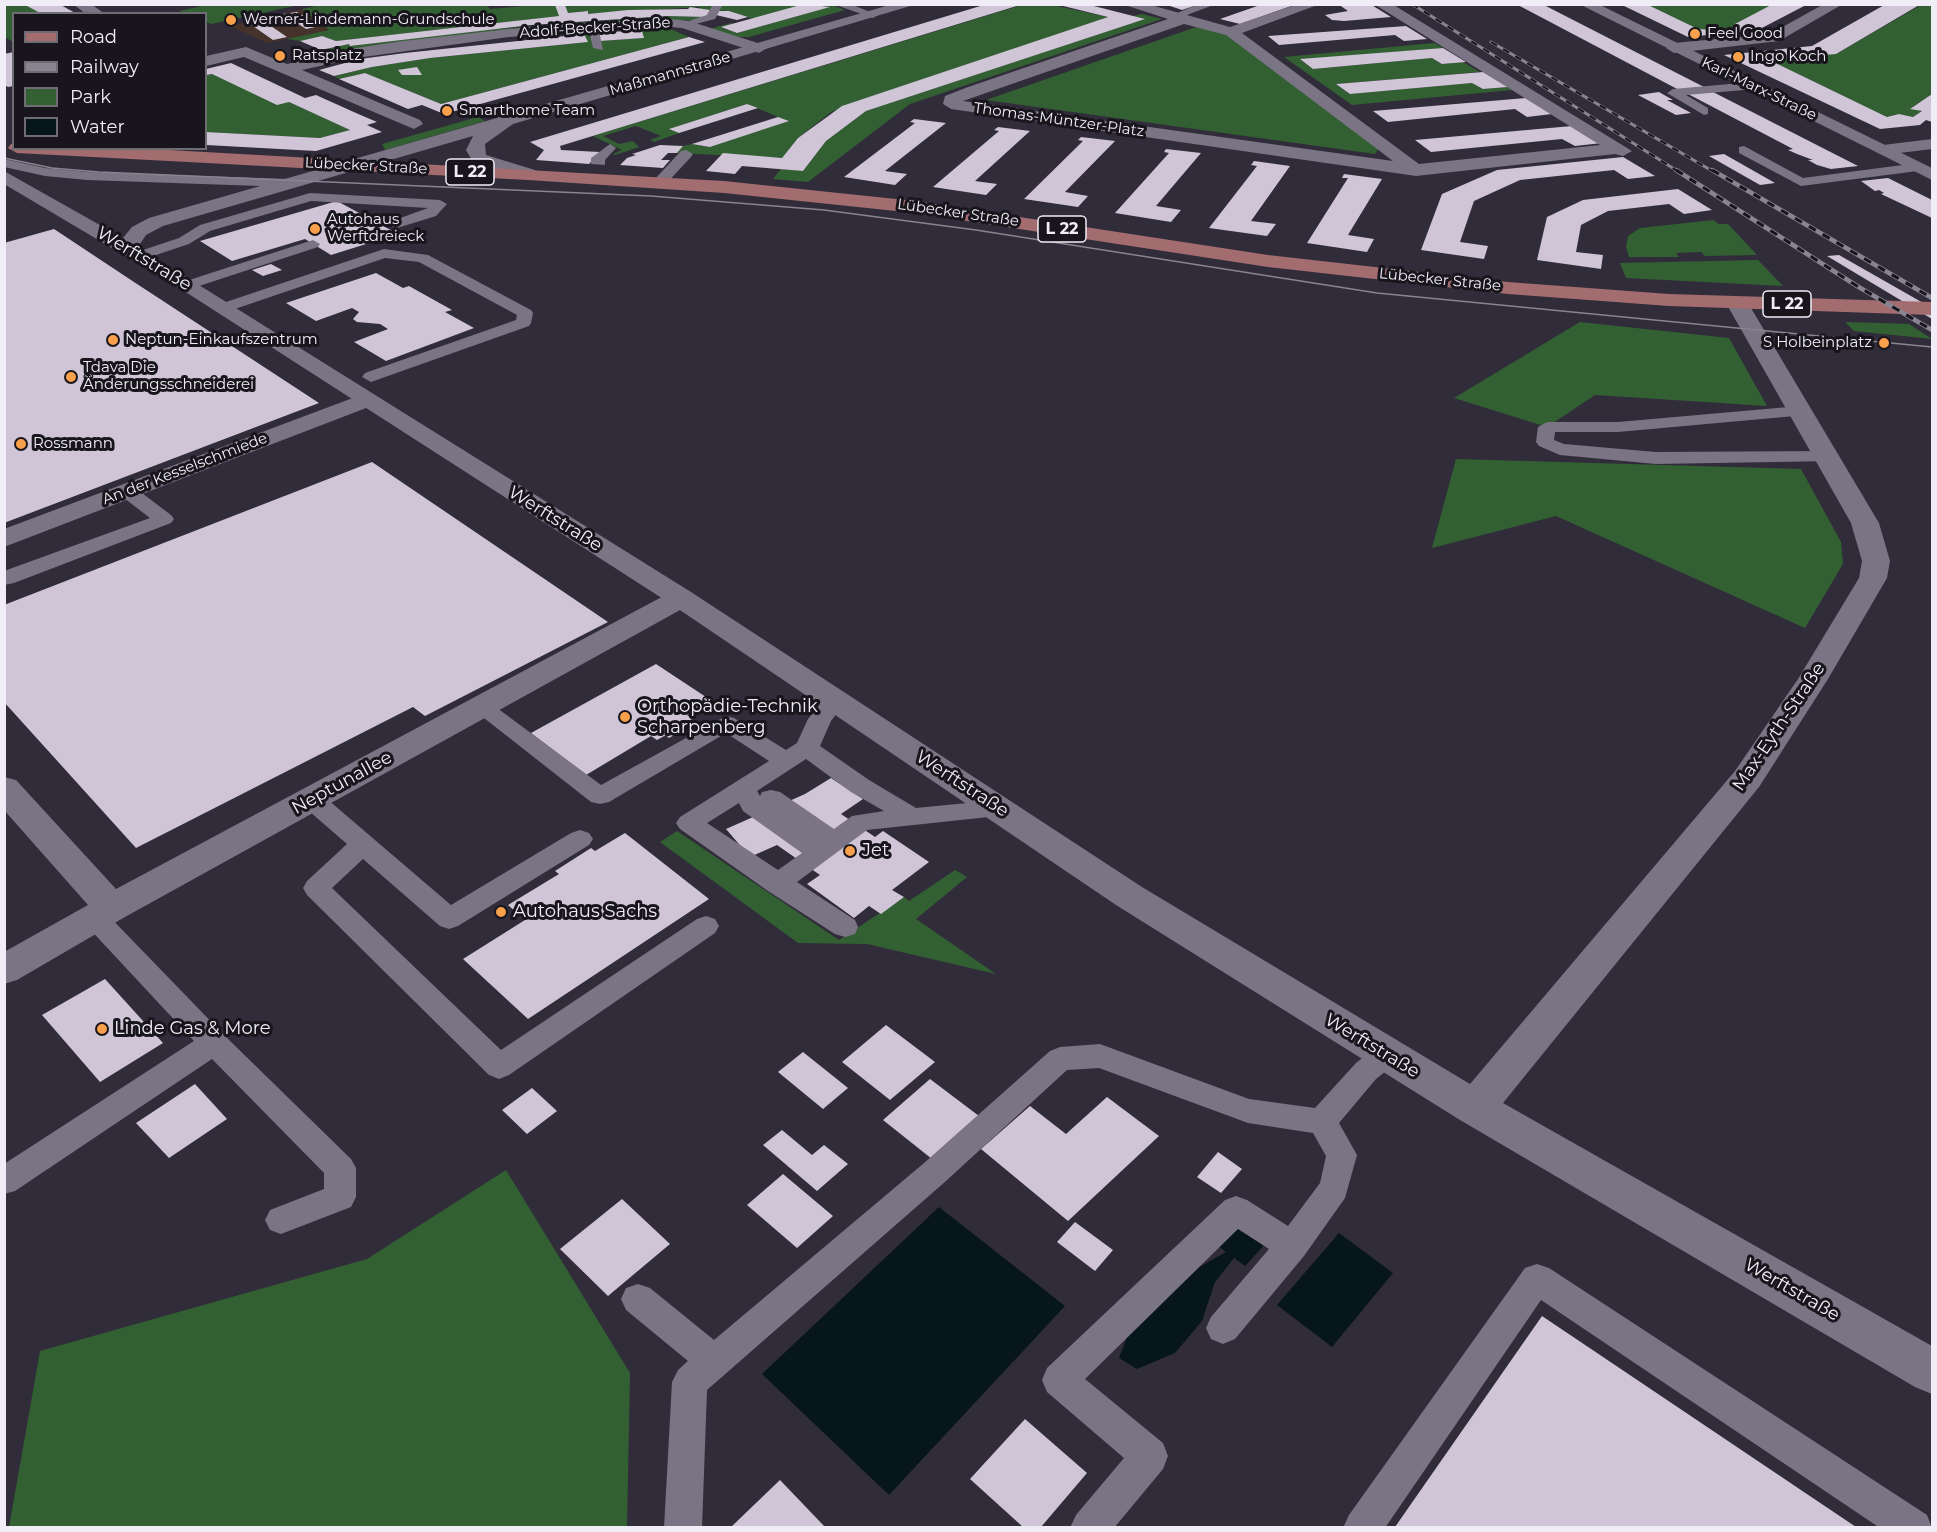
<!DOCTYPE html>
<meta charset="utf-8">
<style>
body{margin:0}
#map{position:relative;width:1937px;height:1532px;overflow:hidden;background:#312c3a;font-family:Montserrat,sans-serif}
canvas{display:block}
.frame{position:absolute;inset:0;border:6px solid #f1edf7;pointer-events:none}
.legend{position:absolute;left:12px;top:12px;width:195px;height:138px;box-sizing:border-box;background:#18161c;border:2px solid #6f6c74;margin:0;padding:8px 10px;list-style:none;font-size:18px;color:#f1edf7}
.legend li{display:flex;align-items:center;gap:12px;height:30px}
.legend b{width:30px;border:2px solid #6f6c74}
</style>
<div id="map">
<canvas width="1937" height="1532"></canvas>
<div class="frame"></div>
<ul class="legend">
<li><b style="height:8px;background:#a36d70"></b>Road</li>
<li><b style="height:8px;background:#888490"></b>Railway</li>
<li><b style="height:16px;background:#336033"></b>Park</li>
<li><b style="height:16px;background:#06161a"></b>Water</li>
</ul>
</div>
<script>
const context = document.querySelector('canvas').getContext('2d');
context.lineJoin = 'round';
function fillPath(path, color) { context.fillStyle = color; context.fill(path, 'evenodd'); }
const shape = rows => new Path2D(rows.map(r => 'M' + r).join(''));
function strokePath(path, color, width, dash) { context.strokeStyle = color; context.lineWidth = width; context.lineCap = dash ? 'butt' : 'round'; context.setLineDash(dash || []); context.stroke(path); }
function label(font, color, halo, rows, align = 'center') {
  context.font = font + ' Montserrat,sans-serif'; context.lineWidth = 6; context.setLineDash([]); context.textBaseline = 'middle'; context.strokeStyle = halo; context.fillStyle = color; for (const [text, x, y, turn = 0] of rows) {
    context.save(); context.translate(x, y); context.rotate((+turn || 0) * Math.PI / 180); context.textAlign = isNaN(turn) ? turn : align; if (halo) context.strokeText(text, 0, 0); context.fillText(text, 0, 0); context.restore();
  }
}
fillPath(shape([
 [302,9,330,30,267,43,230,26]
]), '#44322b');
fillPath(shape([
 [486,4,490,9,548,4,804,5,753,19,729,11,700,10,700,7,588,14,587,11,568,13,565,5,556,6,559,16,336,41,322,36,300,41,287,39,329,30,302,9,321,5],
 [5,5,27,6,42,13,14,14,13,42,5,37],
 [207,5,207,4,299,5,211,24,206,22,206,14,186,13,179,11],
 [823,5,839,5,835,6,845,10,749,37,738,37,709,29,731,23,734,24,722,28,737,33,829,7],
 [1022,5,1052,5,1108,17,831,112,798,138,782,158,677,153,683,146,692,144,710,147,788,121,747,104,670,129,679,133,654,142,650,140,661,136,636,126,603,136,619,144,633,141,639,147,615,155,613,154,622,150,593,136],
 [1646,5,1773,5,1733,25,1739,27,1714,30,1698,29],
 [1921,5,1932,5,1932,94,1911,108,1922,111,1913,117,1899,114,1887,117,1761,56,1836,54],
 [1142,14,1162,19,910,104,808,182,773,179,781,169,803,171,826,141,866,111,1144,19,1133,16],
 [667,16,706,17,692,20,626,22,323,54,317,52,341,45,349,44,351,46,472,31],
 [1202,25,1223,31,1380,146,1375,154,986,100],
 [641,28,673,30,689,37,441,104,365,73,339,79,334,76,372,67,430,58,587,42,584,34,598,33,600,41,643,38],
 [1434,43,1443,48,1301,60,1313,69,1432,58,1442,64,1463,62,1480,72,1336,84,1350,94,1472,83,1483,89,1508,87,1512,90,1352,105,1284,57],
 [212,74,289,102,350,130,320,138,206,132,206,75],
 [478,117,485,121,385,150,382,144],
 [1713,220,1719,224,1728,224,1757,255,1705,256,1701,252,1676,253,1679,257,1629,257,1626,247,1628,236,1640,228],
 [1758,260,1783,286,1626,278,1620,263],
 [1580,322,1729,338,1767,406,1595,395,1547,427,1454,398],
 [1845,322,1909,324,1932,339,1854,331],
 [1456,459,1801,469,1841,542,1843,564,1805,628,1556,516,1432,548],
 [677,831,839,940,904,897,909,901,955,870,967,877,916,919,996,974,867,944,798,943,660,842],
 [506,1170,630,1373,627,1527,9,1527,40,1351,367,1259]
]), '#336033');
fillPath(shape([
 [939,1207,1065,1306,889,1495,762,1374],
 [1247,1213,1274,1234,1245,1266,1234,1258,1215,1282,1202,1321,1175,1353,1137,1369,1119,1358,1132,1324,1196,1269,1226,1252,1217,1245],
 [1339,1233,1393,1273,1332,1347,1277,1305]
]), '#06161a');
fillPath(shape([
 [34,4,59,4,77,14,42,14,27,6],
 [804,4,830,7,737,33,721,27],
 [987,4,1020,5,560,146,561,150,600,152,589,164,536,160,544,150,530,142],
 [1055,4,1086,4,1145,19,866,111,826,141,803,171,742,166,735,174,706,171,723,153,782,158,798,138,842,106,1108,17],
 [1164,4,1197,4,1197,5,1182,10],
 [1263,4,1294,5,1240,24,1220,19],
 [1338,4,1370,4,1391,17,1344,21,1332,20,1325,15,1348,11],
 [1516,4,1542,4,1706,88,1681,91],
 [1620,4,1646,4,1698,29,1714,30,1739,27,1733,25,1773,4,1808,4,1758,30,1688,37],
 [1886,4,1921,4,1836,54,1784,59,1776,55,1761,56,1887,117,1899,114,1913,117,1922,111,1910,109,1932,94,1932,122,1926,120,1920,125,1880,129,1724,55,1812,46],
 [555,5,565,5,568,13,588,11,588,14,628,10,688,9,690,7,710,10,706,17,667,16,531,25,350,46,349,44,321,50,300,41,322,36,336,41,559,16],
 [719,11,729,11,748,17,737,20,716,15],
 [297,12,320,26,306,29,283,14],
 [265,22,287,37,273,40,250,24],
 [1406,26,1427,39,1404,41,1395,35,1279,45,1268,36],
 [625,31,642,31,644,38,600,41,598,33],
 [584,34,588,42,430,58,372,67,334,76,319,70,360,59,405,53],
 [689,37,705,42,444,114,422,105,408,109,339,79,365,73,441,104],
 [1443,48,1466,62,1442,64,1432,58,1313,69,1300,59],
 [14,52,14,86,8,87,4,85,4,54],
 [231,63,305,98,316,95,356,113,377,122,367,125,382,132,316,151,206,145,206,132,320,138,350,130,289,102,277,105,212,74,206,75,206,69],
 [417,67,422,75,402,75,398,70],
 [1483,72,1508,87,1483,89,1472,83,1350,94,1336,84],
 [1659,92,1673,100,1667,100,1691,113,1676,115,1638,95],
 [1713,92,1858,166,1831,169,1817,165,1808,160,1813,160,1797,154,1788,150,1793,149,1688,94],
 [1526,98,1552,114,1527,117,1515,109,1388,122,1373,111],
 [747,104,758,108,679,133,669,129],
 [778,117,789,121,710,147,692,144],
 [914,119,946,123,885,171,907,174,895,185,844,177,915,123,910,122],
 [1572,126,1602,143,1575,146,1562,139,1431,152,1415,140],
 [998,127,1030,131,975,181,997,184,986,195,933,187,999,131,994,130],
 [1081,137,1115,141,1065,192,1088,196,1078,207,1024,199,1083,141,1078,140],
 [660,145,683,146,677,153,668,153,661,160,670,160,663,168,620,165,627,158,636,155,632,154],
 [1166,149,1201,153,1156,206,1181,210,1171,222,1115,213,1169,153,1164,152],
 [1724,154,1775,183,1760,185,1709,156],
 [1623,157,1655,176,1628,179,1614,170,1520,180,1474,201,1460,242,1488,246,1484,259,1421,250,1442,194,1497,170],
 [1254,161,1290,166,1251,221,1276,224,1267,236,1209,228,1257,166,1251,165],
 [1344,174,1382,179,1348,235,1374,239,1367,252,1307,243,1348,178,1342,178],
 [1888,178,1932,200,1932,218,1881,194,1884,193,1879,190,1875,191,1861,181],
 [1678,189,1712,210,1684,214,1669,204,1608,211,1581,225,1576,252,1603,255,1601,269,1537,260,1547,217,1583,200],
 [337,201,398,234,331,255,305,239,232,261,200,241],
 [54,229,134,282,319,403,4,523,4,243],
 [1839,255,1932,308,1932,319,1827,256],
 [271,264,282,270,263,276,252,270],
 [376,273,403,288,409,286,452,310,445,312,474,328,386,361,354,342,388,329,380,324,357,322,353,319,359,312,352,308,316,321,286,303],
 [372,462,608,622,425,716,413,707,136,848,4,702,4,605],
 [656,664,712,701,687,715,692,719,682,725,686,728,669,738,666,735,657,740,651,736,586,775,531,733],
 [831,778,863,799,841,814,875,837,883,831,929,862,892,890,904,897,881,914,869,906,854,918,807,884,820,875,777,845,750,857,726,829,805,794],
 [625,833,709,899,528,1019,463,959,525,920,508,905,559,874,555,871,591,848,595,851],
 [105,979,163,1043,100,1082,42,1015],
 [886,1025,935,1062,890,1100,842,1062],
 [803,1052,848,1088,823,1109,778,1072],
 [930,1079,979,1116,932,1159,883,1120],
 [195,1084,227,1119,169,1158,136,1123],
 [532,1088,557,1111,527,1134,502,1110],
 [1107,1097,1159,1136,1068,1221,981,1149,1030,1106,1066,1134],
 [782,1130,812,1155,824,1145,848,1164,817,1191,763,1145],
 [1218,1152,1242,1169,1221,1193,1197,1177],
 [783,1174,833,1216,797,1248,747,1205],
 [622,1199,670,1244,608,1296,560,1249],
 [1075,1222,1113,1250,1095,1271,1057,1242],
 [1542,1316,1856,1527,1395,1527],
 [1025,1419,1087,1473,1041,1527,1023,1527,970,1479],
 [780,1480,825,1527,731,1527]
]), '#cfc5d6');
fillPath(shape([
 [713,4,722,6,715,19,684,27,679,24,707,15,713,4],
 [833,4,850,4,878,15,873,18,833,4],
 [1199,4,1216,4,1179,18,1170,16,1199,4],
 [593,23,598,26,603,50,593,48,588,26,593,23],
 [1752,82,1756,83,1756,89,1686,95,1708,108,1708,114,1704,115,1667,93,1673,89,1752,82],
 [610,144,616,148,605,160,605,165,591,164,591,158,610,144],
 [1744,146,1803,178,1918,163,1925,167,1918,171,1801,186,1739,153,1739,147,1744,146],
 [686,150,693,154,691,157,664,186,654,186,654,180,681,151,686,150],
 [4,159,45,168,87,172,289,179,296,183,289,187,87,180,45,176,4,167,4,159],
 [310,193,440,200,447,204,436,216,397,228,392,227,392,221,428,208,311,201,210,231,189,244,144,259,134,259,132,256,134,253,179,238,200,225,310,193],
 [313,240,320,244,318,247,193,288,188,290,180,285,183,282,313,240],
 [384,249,428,255,531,310,533,313,531,323,529,326,371,382,362,377,365,373,516,320,517,315,419,262,385,258,229,311,223,313,215,308,217,305,384,249],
 [1800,406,1806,407,1809,411,1806,415,1618,432,1555,432,1554,440,1564,444,1656,452,1827,451,1834,453,1836,457,1834,461,1656,464,1560,455,1539,446,1536,442,1538,427,1547,422,1618,422,1800,406],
 [127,485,134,487,171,515,174,519,171,523,14,583,4,585,4,571,150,518,120,495,117,491,127,485],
 [835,694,843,696,846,701,831,721,820,746,869,780,916,808,998,800,1007,802,1010,808,1007,814,998,816,867,830,797,882,855,920,858,927,855,934,845,937,835,934,768,891,680,829,676,823,680,817,769,761,726,733,609,802,600,804,591,802,470,707,473,702,481,700,489,702,601,785,726,716,734,718,786,750,797,743,808,719,827,696,835,694],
 [806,759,851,792,884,811,852,816,834,829,780,792,771,790,762,792,760,796,757,791,806,759],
 [739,803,743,811,802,853,778,870,707,823,739,803],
 [311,791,320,793,451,905,571,833,580,830,589,833,593,839,589,845,458,926,449,929,440,926,363,859,332,888,501,1050,697,919,706,916,715,919,719,926,715,933,509,1075,499,1079,489,1075,307,895,303,888,307,881,347,844,302,805,299,799,302,793,311,791],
 [95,908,104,911,224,1035,351,1159,356,1168,356,1197,351,1207,281,1234,270,1230,265,1220,270,1210,324,1189,324,1173,212,1059,15,1191,4,1194,4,1164,194,1041,86,925,82,918,86,911,95,908],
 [1386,1043,1396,1047,1401,1055,1396,1063,1376,1079,1339,1123,1357,1155,1345,1198,1304,1256,1235,1339,1223,1344,1211,1339,1206,1328,1211,1317,1269,1249,1238,1229,1085,1379,1163,1443,1168,1456,1163,1469,1114,1528,1070,1528,1076,1515,1124,1458,1047,1392,1042,1380,1047,1368,1225,1200,1236,1196,1247,1200,1288,1226,1320,1183,1326,1156,1313,1133,1248,1123,1099,1068,1067,1070,946,1181,707,1390,702,1528,664,1528,672,1382,678,1370,688,1361,626,1310,621,1299,626,1288,638,1284,650,1288,714,1340,924,1163,1050,1051,1060,1047,1100,1044,1249,1099,1315,1108,1356,1063,1376,1047,1386,1043],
 [1537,1264,1549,1268,1927,1515,1932,1528,1880,1528,1541,1300,1385,1528,1343,1528,1349,1515,1525,1268,1537,1264]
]), '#7a7484');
fillPath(shape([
 [73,4,91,4,105,14,86,14,73,4],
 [1122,4,1147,4,1230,27,1298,4,1320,4,1242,33,1419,164,1600,145,1374,4,1392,4,1632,151,1623,156,1615,154,1416,176,951,109,943,104,945,96,968,87,1168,19,1122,4],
 [1184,24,1226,35,1393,161,963,101,1184,24],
 [1824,4,1843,4,1779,41,1674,53,1666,48,1674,43,1770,34,1824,4],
 [661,18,689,21,764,45,767,48,759,53,682,28,661,26,509,37,356,58,302,70,420,120,423,124,414,129,244,57,206,66,206,56,246,47,287,64,356,48,403,41,509,29,661,18],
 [1932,139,1932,149,1883,155,1874,150,1883,145,1932,139],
 [366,393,374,395,378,400,374,405,4,547,4,529,366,393],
 [681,589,691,592,695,598,691,604,125,917,17,980,4,984,4,952,88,905,4,810,4,777,16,780,116,889,671,592,681,589]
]), '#7a7484');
fillPath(shape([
 [893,4,917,4,513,124,485,144,486,155,535,170,537,174,535,178,521,178,473,162,466,150,473,136,163,226,146,235,138,247,691,592,1142,887,1470,1084,1735,771,1798,679,1859,578,1862,561,1851,523,1726,303,1729,298,1737,297,1745,298,1879,523,1890,561,1887,578,1828,679,1759,787,1503,1103,1932,1346,1932,1394,1915,1387,1460,1120,1116,905,671,604,181,289,4,184,4,171,123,238,132,227,149,218,893,4],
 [1579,4,1598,4,1932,168,1932,180,1579,4]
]), '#7a7484');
fillPath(shape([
 [11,144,14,144,14,148,133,148,724,181,915,201,1268,255,1508,282,1669,294,1932,302,1932,315,1669,306,1508,294,1268,267,915,213,724,193,528,180,17,153,8,148,11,144]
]), '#a36d70');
strokePath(shape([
 [4,158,52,168,99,172,651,196,824,210,976,230,1377,293,1932,347]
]), '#888490', 1.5);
const railFar1 = shape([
 [1412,4,1679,172],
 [1491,42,1714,172]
]);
const rail = shape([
 [1676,170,1857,286,1932,330],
 [1712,170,1932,298]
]);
strokePath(railFar1, '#888490', 3);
strokePath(rail, '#888490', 4.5);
strokePath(railFar1, '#18161c', 2, [7]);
strokePath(rail, '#18161c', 3, [8]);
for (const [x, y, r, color] of [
 [231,20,6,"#f9a04c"],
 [1695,34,6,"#f9a04c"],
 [280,56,6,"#f9a04c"],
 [1738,57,6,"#f9a04c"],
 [447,111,6,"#f9a04c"],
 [315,229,6,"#f9a04c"],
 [113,340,6,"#f9a04c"],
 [1884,343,6,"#f9a04c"],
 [71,377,6,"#f9a04c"],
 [21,444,6,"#f9a04c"],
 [625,717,6,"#f9a04c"],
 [850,851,6,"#f9a04c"],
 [501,912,6,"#f9a04c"],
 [102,1029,6,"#f9a04c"]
]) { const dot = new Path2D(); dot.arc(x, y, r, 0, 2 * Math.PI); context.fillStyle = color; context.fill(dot); strokePath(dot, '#18161c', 2); }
label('15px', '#f1edf7', '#18161c', [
 ["Werner-Lindemann-Grundschule",243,20],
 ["Feel Good",1707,34],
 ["Ratsplatz",292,56],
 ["Ingo Koch",1750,57],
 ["Smarthome Team",459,111],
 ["Autohaus",327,220],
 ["Werftdreieck",327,237],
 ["Neptun-Einkaufszentrum",125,340],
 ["S Holbeinplatz",1872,343,"right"],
 ["Tdava Die",83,368],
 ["Änderungsschneiderei",83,385],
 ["Rossmann",33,444]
], 'left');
label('15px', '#f1edf7', '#18161c', [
 ["Adolf-Becker-Straße",595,28,-4],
 ["Maßmannstraße",670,74,-16],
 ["Karl-Marx-Straße",1759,89,26],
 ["Thomas-Müntzer-Platz",1059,120,8],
 ["Lübecker Straße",366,166,3],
 ["Lübecker Straße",958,213,8],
 ["Lübecker Straße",1440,280,6],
 ["An der Kesselschmiede",185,469,-21]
]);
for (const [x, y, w] of [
 [470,172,48],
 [1062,229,48],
 [1787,304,48]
]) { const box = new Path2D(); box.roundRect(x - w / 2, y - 13, w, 26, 4.5); context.fillStyle = '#18161c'; context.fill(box); strokePath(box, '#f1edf7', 1.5); }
label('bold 16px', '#f1edf7', null, [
 ["L 22",470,172],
 ["L 22",1062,229],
 ["L 22",1787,304]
]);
label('18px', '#f1edf7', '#18161c', [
 ["Werftstraße",144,259,31],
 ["Werftstraße",555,519,32],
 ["Max-Eyth-Straße",1779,727,-56],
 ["Neptunallee",342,783,-29],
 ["Werftstraße",962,784,33],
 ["Werftstraße",1372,1046,31],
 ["Werftstraße",1792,1290,30]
]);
label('18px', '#f1edf7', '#18161c', [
 ["Orthopädie-Technik",637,707],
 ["Scharpenberg",637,728],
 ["Jet",862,851],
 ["Autohaus Sachs",513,912],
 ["Linde Gas & More",114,1029]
], 'left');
</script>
